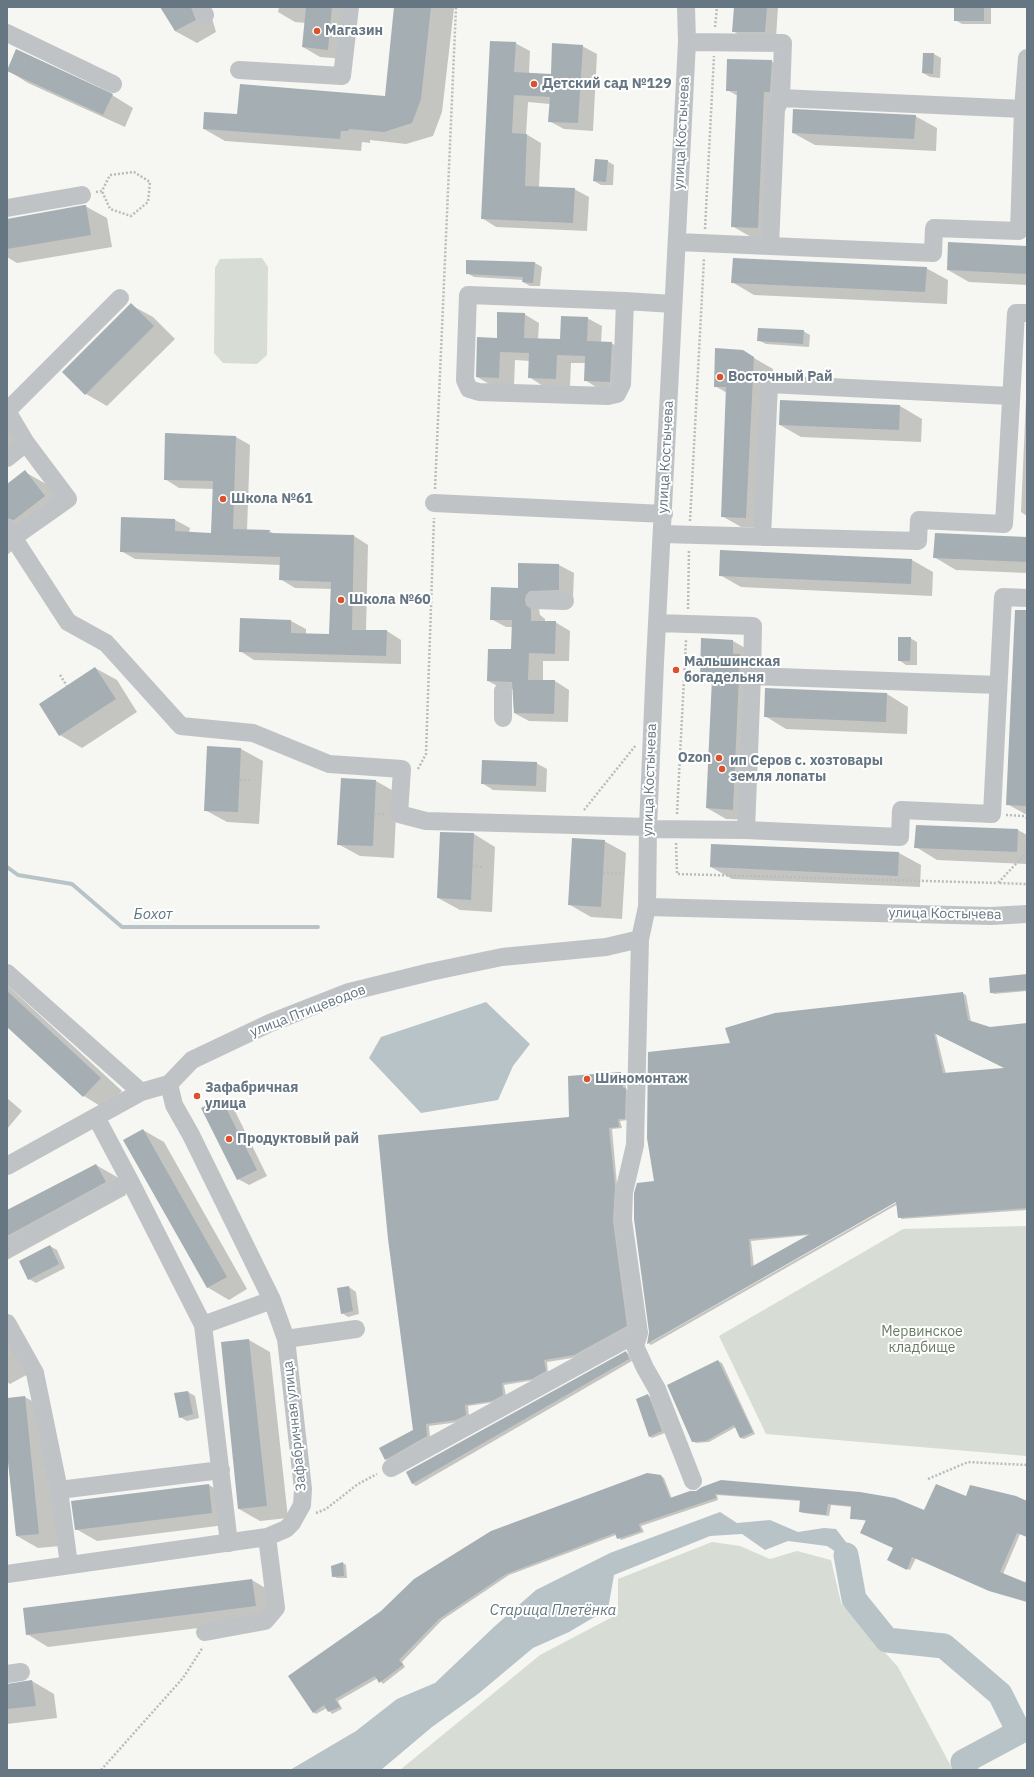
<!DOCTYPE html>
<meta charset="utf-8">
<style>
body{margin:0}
#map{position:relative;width:1034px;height:1777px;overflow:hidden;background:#f6f6f2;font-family:"IBM Plex Sans",sans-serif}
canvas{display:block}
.frame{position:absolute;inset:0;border:8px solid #667682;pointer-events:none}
</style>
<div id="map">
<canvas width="1034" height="1777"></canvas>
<div class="frame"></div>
</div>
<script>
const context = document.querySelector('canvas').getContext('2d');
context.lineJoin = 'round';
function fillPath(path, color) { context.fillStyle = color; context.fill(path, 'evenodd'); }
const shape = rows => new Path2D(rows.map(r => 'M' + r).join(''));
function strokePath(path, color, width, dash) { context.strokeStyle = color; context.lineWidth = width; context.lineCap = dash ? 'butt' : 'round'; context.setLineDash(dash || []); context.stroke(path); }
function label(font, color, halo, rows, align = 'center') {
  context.font = font + ' "IBM Plex Sans",sans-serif'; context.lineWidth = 4; context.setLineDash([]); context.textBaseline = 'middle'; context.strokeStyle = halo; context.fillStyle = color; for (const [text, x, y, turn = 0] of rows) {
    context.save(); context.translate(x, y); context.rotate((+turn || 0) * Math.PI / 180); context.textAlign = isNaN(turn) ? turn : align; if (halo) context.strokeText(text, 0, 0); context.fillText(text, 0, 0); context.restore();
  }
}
fillPath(shape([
 [262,258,268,267,267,355,257,364,223,363,214,353,215,268,220,259],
 [1027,1226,1027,1456,766,1434,719,1336,903,1229],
 [712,1542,740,1546,770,1559,797,1551,831,1560,841,1603,898,1667,953,1770,400,1770,540,1655,618,1614,618,1579]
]), '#d7dcd4');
fillPath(shape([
 [486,1002,530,1044,513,1066,498,1100,421,1113,369,1058,381,1037],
 [720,1512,737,1523,770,1520,798,1532,824,1528,836,1529,849,1546,845,1558,827,1546,788,1541,765,1550,742,1534,710,1536,614,1575,608,1609,569,1632,533,1648,478,1694,432,1727,381,1770,290,1770,356,1731,397,1699,435,1683,495,1626,536,1590,610,1553]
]), '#b8c3c7');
fillPath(shape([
 [162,7,206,7,212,18,216,32,197,43,175,31],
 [279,7,350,7,345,59,320,57,303,47,306,23,295,22,278,12],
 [395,7,454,8,442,112,433,136,406,144,370,140,370,143,362,142,361,151,225,141,204,129,238,115,386,97],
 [735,7,778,7,776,38,744,38,733,31],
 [955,7,991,7,991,24,962,24,955,20],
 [515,43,530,51,529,73,552,75,582,46,597,54,593,131,564,129,549,121,550,104,528,102,526,134,541,143,539,187,574,189,589,197,587,231,496,227,482,218],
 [16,50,112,95,133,108,125,127,28,83,7,70],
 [934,54,941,58,940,78,930,77,923,73],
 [771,61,790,72,783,102,776,238,751,237,732,226,738,96,727,90],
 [915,116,937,128,936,151,815,145,793,133],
 [607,161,614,165,613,185,601,185,594,181],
 [85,206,107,218,112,247,17,263,7,257,7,220],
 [1027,247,1027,285,969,282,948,270],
 [535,263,542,267,540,286,530,286,523,282,524,280,474,277,467,273],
 [926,268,948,280,947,304,754,295,732,282],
 [131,305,153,317,175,339,107,406,86,394],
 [524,314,539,323,538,340,561,341,587,318,602,326,601,343,611,343,626,351,624,390,599,389,585,380,585,363,571,363,570,386,543,386,529,377,530,361,515,360,514,386,491,385,477,377,498,339],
 [803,331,810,335,809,347,766,344,758,340],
 [742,351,773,369,766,528,741,527,722,516,727,393,715,386],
 [1027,376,1027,516,1021,512],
 [781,401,900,406,922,419,921,442,801,437,780,425],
 [7,410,29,446,7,456],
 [236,437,250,445,247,531,269,531,275,534,354,536,368,545,366,631,387,631,401,640,401,664,254,660,240,651,241,619,291,621,306,629,306,634,330,635,332,589,295,588,280,579,281,565,135,559,121,551,122,518,175,520,190,528,189,533,212,534,214,489,179,488,165,479],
 [25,472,46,484,66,509,29,529,19,545,7,555,7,485],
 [1027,538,1027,573,956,570,934,557],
 [912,560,933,572,932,596,741,587,720,575],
 [519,564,559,565,574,573,573,598,539,609,540,615,545,619,545,622,555,622,570,631,569,661,543,661,543,681,555,681,569,690,568,722,529,721,514,713,513,689,503,689,488,681,512,650,512,627,506,627,491,619,519,589],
 [1027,611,1027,815,1007,804],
 [910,638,917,642,917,665,906,665,899,660],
 [702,639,733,641,752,652,752,820,726,819,707,808,713,684,701,677],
 [95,668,117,680,137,712,82,748,60,735,40,704],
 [887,694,908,707,907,734,786,729,765,716],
 [208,747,241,749,263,761,259,824,227,822,205,810],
 [536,763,547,769,546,792,493,790,482,783],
 [376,781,397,793,394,858,360,856,338,844],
 [917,826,1018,830,1027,835,1027,864,937,860,916,847],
 [474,834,495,847,492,912,460,910,438,898],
 [604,841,626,853,622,919,591,917,570,905],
 [712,845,899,853,921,865,920,887,732,879,711,867],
 [1027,975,1027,991,994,994,991,992],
 [7,985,122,1091,105,1109,84,1096,7,1026],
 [962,993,966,995,971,1022,990,1028,1027,1024,1027,1210,902,1219,899,1217,898,1204,651,1345,648,1343,650,1332,655,1182,731,1044],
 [936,1034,1007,1069,946,1074],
 [900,1198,901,1200,651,1342,651,1340],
 [809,1235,754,1267,751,1241],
 [621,1073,624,1075,626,1089,629,1091,628,1120,620,1121,622,1128,612,1129,630,1328,578,1357,547,1362,548,1373,535,1380,504,1385,506,1396,495,1402,468,1406,469,1416,459,1422,429,1426,430,1438,389,1461,386,1459,414,1431,570,1118],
 [7,1098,22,1111,7,1129],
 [221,1099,232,1105,267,1176,249,1185,238,1179],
 [143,1130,164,1142,247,1289,229,1300,207,1287],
 [96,1165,117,1177,126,1195,7,1260,7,1211],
 [50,1246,57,1250,65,1268,36,1283,29,1279],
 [349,1287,356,1292,359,1314,348,1317,342,1313],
 [7,1327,32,1372,10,1384,7,1382],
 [249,1340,270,1352,288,1518,260,1521,239,1509],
 [626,1352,629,1354,632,1361,416,1486,413,1484,407,1472],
 [718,1361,722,1363,755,1434,744,1439,741,1438,736,1427,709,1442,696,1443,693,1441],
 [188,1392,195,1396,199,1418,187,1421,180,1417],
 [647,1395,651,1397,665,1433,652,1438,649,1436],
 [25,1397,46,1409,60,1546,38,1548,17,1536,7,1443,7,1399],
 [661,1476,664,1478,672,1499,697,1492,702,1488,924,1512,967,1497,1027,1502,1027,1537,1020,1534,1003,1574,1025,1583,1027,1576,1027,1602,916,1558,910,1570,891,1562,894,1548,867,1521,851,1518,852,1507,831,1505,829,1516,803,1513,800,1511,801,1501,717,1495,718,1500,641,1526,644,1532,621,1540,616,1535,509,1575,442,1620,402,1662,405,1667,383,1684,378,1678,338,1701,342,1709,332,1714,327,1708,316,1714,313,1712,290,1676],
 [209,1485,230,1497,233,1524,97,1541,76,1529],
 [343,1563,346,1565,347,1578,337,1578,333,1576],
 [252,1580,274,1593,277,1618,48,1647,27,1634],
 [32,1681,54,1694,57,1718,7,1724,7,1685]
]), '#0003');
strokePath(shape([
 [7,867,18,875,72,884,122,927,318,927]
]), '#b8c3c7', 4);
strokePath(shape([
 [846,1555,854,1599,887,1640,944,1646,1000,1694,1019,1732,963,1762,966,1770]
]), '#b8c3c7', 25);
fillPath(shape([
 [160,7,191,7,196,20,175,31],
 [306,7,332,7,328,50,302,47],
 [394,7,431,7,421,99,412,123,384,132,349,129,348,131,341,131,340,139,203,129,204,112,237,114,240,84,385,96],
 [734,7,767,7,765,32,732,32],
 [954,7,984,7,984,21,954,21],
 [490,41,516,42,514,72,551,74,552,43,583,45,578,123,548,122,550,97,514,95,512,133,527,134,525,186,575,188,573,223,481,219],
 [16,49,113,94,103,115,7,71],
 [923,53,934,53,933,74,922,73],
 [727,59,772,60,770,92,764,92,758,228,731,227,737,91,726,91],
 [793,109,916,115,914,139,792,133],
 [595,159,608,160,606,182,593,181],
 [84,205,86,205,91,235,7,249,7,219],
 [948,242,1027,246,1027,274,947,270],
 [733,258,927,267,925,292,731,283],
 [466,260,535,262,533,283,522,282,523,277,466,274],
 [131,303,154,326,85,395,62,372],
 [497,312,525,313,524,338,560,339,561,316,588,317,587,341,612,342,610,382,584,381,585,356,557,355,556,379,528,378,529,353,500,352,499,378,476,377,477,337,497,338],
 [758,328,804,330,803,344,757,341],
 [715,348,743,350,754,357,746,518,721,517,726,387,714,387],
 [780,400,900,405,899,430,779,425],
 [165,433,236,436,233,529,270,530,269,533,354,535,352,630,387,630,386,656,239,652,240,618,291,620,291,633,329,634,331,582,279,580,280,557,120,552,121,517,175,519,175,531,211,533,213,481,164,480],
 [25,470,45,496,14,520,7,518,7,484],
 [935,533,1027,537,1027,562,933,558],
 [720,550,912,559,911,584,719,576],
 [518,563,559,564,559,590,530,591,526,595,525,600,526,605,531,609,531,621,556,621,555,654,529,653,528,680,555,680,554,714,514,713,512,682,487,681,488,649,511,649,512,620,490,620,491,587,518,588],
 [1015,610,1027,610,1027,806,1006,805],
 [898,637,911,637,910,661,898,661],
 [701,638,733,640,733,654,740,654,733,810,706,808,712,678,700,678],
 [95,667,116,699,59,736,39,704],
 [765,688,887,693,886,722,764,717],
 [207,746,241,748,238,812,204,811],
 [482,760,537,762,536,786,481,784],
 [341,778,376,780,373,846,337,845],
 [916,825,1018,829,1017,852,914,848],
 [440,832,474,833,471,900,437,898],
 [572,838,605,840,601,907,568,905],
 [711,844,899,852,898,876,710,867],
 [1027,974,1027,990,990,993,989,978],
 [7,991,101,1078,83,1097,7,1027],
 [963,992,968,1020,990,1027,1027,1023,1027,1208,898,1218,896,1202,647,1344,649,1332,634,1219,634,1193,637,1183,654,1181,647,1138,648,1052,730,1043,725,1028,775,1013],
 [934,1033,1004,1068,943,1073],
 [810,1234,751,1267,749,1239],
 [621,1072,623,1088,626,1088,625,1119,618,1119,619,1127,609,1128,615,1185,613,1221,627,1326,574,1355,544,1360,546,1371,532,1379,502,1383,503,1395,492,1401,465,1405,466,1415,456,1420,426,1424,427,1436,385,1460,379,1448,413,1430,388,1239,378,1135,569,1117,568,1076],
 [221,1098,257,1170,237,1180,201,1108],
 [143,1129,227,1277,207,1288,123,1140],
 [96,1164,106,1182,7,1236,7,1210],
 [50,1245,59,1264,28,1280,19,1261],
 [349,1286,353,1311,341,1314,337,1288],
 [249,1339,267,1506,238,1509,221,1342],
 [626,1351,629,1359,412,1484,406,1472],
 [718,1360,753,1432,740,1438,734,1425,706,1441,692,1442,667,1385],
 [188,1391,193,1414,179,1418,174,1393],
 [648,1394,662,1431,649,1437,636,1399],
 [25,1396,39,1534,16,1536,7,1453,7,1398],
 [647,1473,661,1475,670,1498,690,1491,696,1491,702,1487,721,1480,860,1492,895,1498,924,1510,936,1484,966,1496,970,1485,1016,1496,1027,1501,1027,1537,1017,1533,1000,1572,1027,1583,1027,1602,989,1591,912,1557,907,1570,887,1560,893,1548,860,1533,866,1520,850,1519,851,1506,828,1504,826,1515,799,1512,800,1500,715,1494,716,1498,639,1524,641,1531,617,1539,615,1533,506,1574,439,1619,399,1660,403,1665,379,1683,375,1676,335,1699,340,1707,328,1712,324,1705,313,1713,288,1676,381,1611,414,1579,491,1531],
 [209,1484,212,1513,75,1530,71,1501],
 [343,1562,344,1576,332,1577,331,1566],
 [252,1579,256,1606,26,1635,23,1608],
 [32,1680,36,1706,7,1709,7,1684]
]), '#a5aeb3');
strokePath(shape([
 [715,27,717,7],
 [96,192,102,191,110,175,134,172,150,182,148,202,131,216,110,209,102,191],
 [705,229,714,56],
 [435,489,456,7],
 [690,521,704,258],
 [688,609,689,550],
 [60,675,67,686],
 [418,769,426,754,434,518],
 [240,780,250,780],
 [584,810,636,745],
 [374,814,384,814],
 [677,814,686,640],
 [1006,815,1024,816,1027,818],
 [676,843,677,874,998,883],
 [1027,852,998,883,1027,884],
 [472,866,484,867],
 [603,873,624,873],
 [928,1479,968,1462,1027,1465],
 [316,1513,326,1509,358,1484,377,1474],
 [101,1770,183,1678,203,1647]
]), '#b9bcbe', 2.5, [2, 2]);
strokePath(shape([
 [201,7,205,15],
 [686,7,687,42,655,662,648,827,647,907,640,939,635,1145,624,1192,623,1220,639,1333,635,1346,645,1368,657,1389,693,1481],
 [7,33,113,84],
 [687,42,783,43,781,98,1023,109],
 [239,70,342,76,350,7],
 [7,208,82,195],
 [677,242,933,253,934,228,1019,231,1023,109,1027,58],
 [770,246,776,109,781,98],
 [625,301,622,384,617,394,608,396,479,392,469,389,465,380,468,295,625,301,673,304],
 [7,458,26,443],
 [434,503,664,514],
 [7,528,68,622,106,643,181,726,253,733,329,764,402,769,399,814,426,821,648,827],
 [662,534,918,541,919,520,1004,524,1016,313,1027,313],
 [762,537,769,384,1010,396],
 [7,542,68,499,26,443,7,411,120,298],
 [535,600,565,601],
 [657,623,753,626,752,676,998,685],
 [503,718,503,691],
 [648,829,746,830,900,837,901,810,992,814,1003,597,1027,598],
 [746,830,752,676],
 [647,907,991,916,1027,914],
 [7,973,141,1092],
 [96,1117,130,1181,203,1325,229,1543],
 [7,1166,141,1092,169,1084,192,1060,270,1023,349,992,430,972,502,957,606,947,640,939],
 [7,1248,130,1181],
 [7,1323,35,1373,59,1490,69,1565],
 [203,1325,272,1300],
 [286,1339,356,1329],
 [391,1468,639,1332],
 [59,1490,221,1470],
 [7,1574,267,1537,286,1529,292,1523,302,1505,303,1489,286,1339,272,1300,191,1135,174,1105,169,1084],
 [205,1632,265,1621,276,1608,267,1537],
 [7,1674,21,1672]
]), '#bfc3c6', 18);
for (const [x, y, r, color] of [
 [317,31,4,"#db512d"],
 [534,84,4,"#db512d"],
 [720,377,4,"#db512d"],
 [223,499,4,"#db512d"],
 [341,600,4,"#db512d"],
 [676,670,4,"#db512d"],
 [719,758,4,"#db512d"],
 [722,769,4,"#db512d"],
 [587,1079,4,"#db512d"],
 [197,1096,4,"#db512d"],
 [229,1139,4,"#db512d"]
]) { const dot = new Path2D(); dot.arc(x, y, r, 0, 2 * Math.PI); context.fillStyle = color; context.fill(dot); strokePath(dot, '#fff', 1.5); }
label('bold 14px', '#667682', '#fff', [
 ["Магазин",325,31],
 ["Детский сад №129",542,84],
 ["Восточный Рай",728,377],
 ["Школа №61",231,499],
 ["Школа №60",349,600],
 ["Мальшинская",684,662],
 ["богадельня",684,678],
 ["Ozon",711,758,"right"],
 ["ип Серов с. хозтовары",730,761],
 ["земля лопаты",730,777],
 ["Шиномонтаж",595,1079],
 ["Зафабричная",205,1088],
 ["улица",205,1104],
 ["Продуктовый рай",237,1139]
], 'left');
label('14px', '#667682', '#fff', [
 ["улица Костычева",682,133,-87],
 ["улица Костычева",666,457,-87],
 ["улица Костычева",650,780,-88],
 ["улица Костычева",945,914,1],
 ["улица Птицеводов",308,1011,-21],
 ["Зафабричная улица",295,1426,-96]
]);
label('14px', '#697a64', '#fff', [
 ["Мервинское",922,1332],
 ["кладбище",922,1348]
]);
label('italic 15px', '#62777f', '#fff', [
 ["Бохот",153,915],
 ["Старица Плетёнка",553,1611]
]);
</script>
